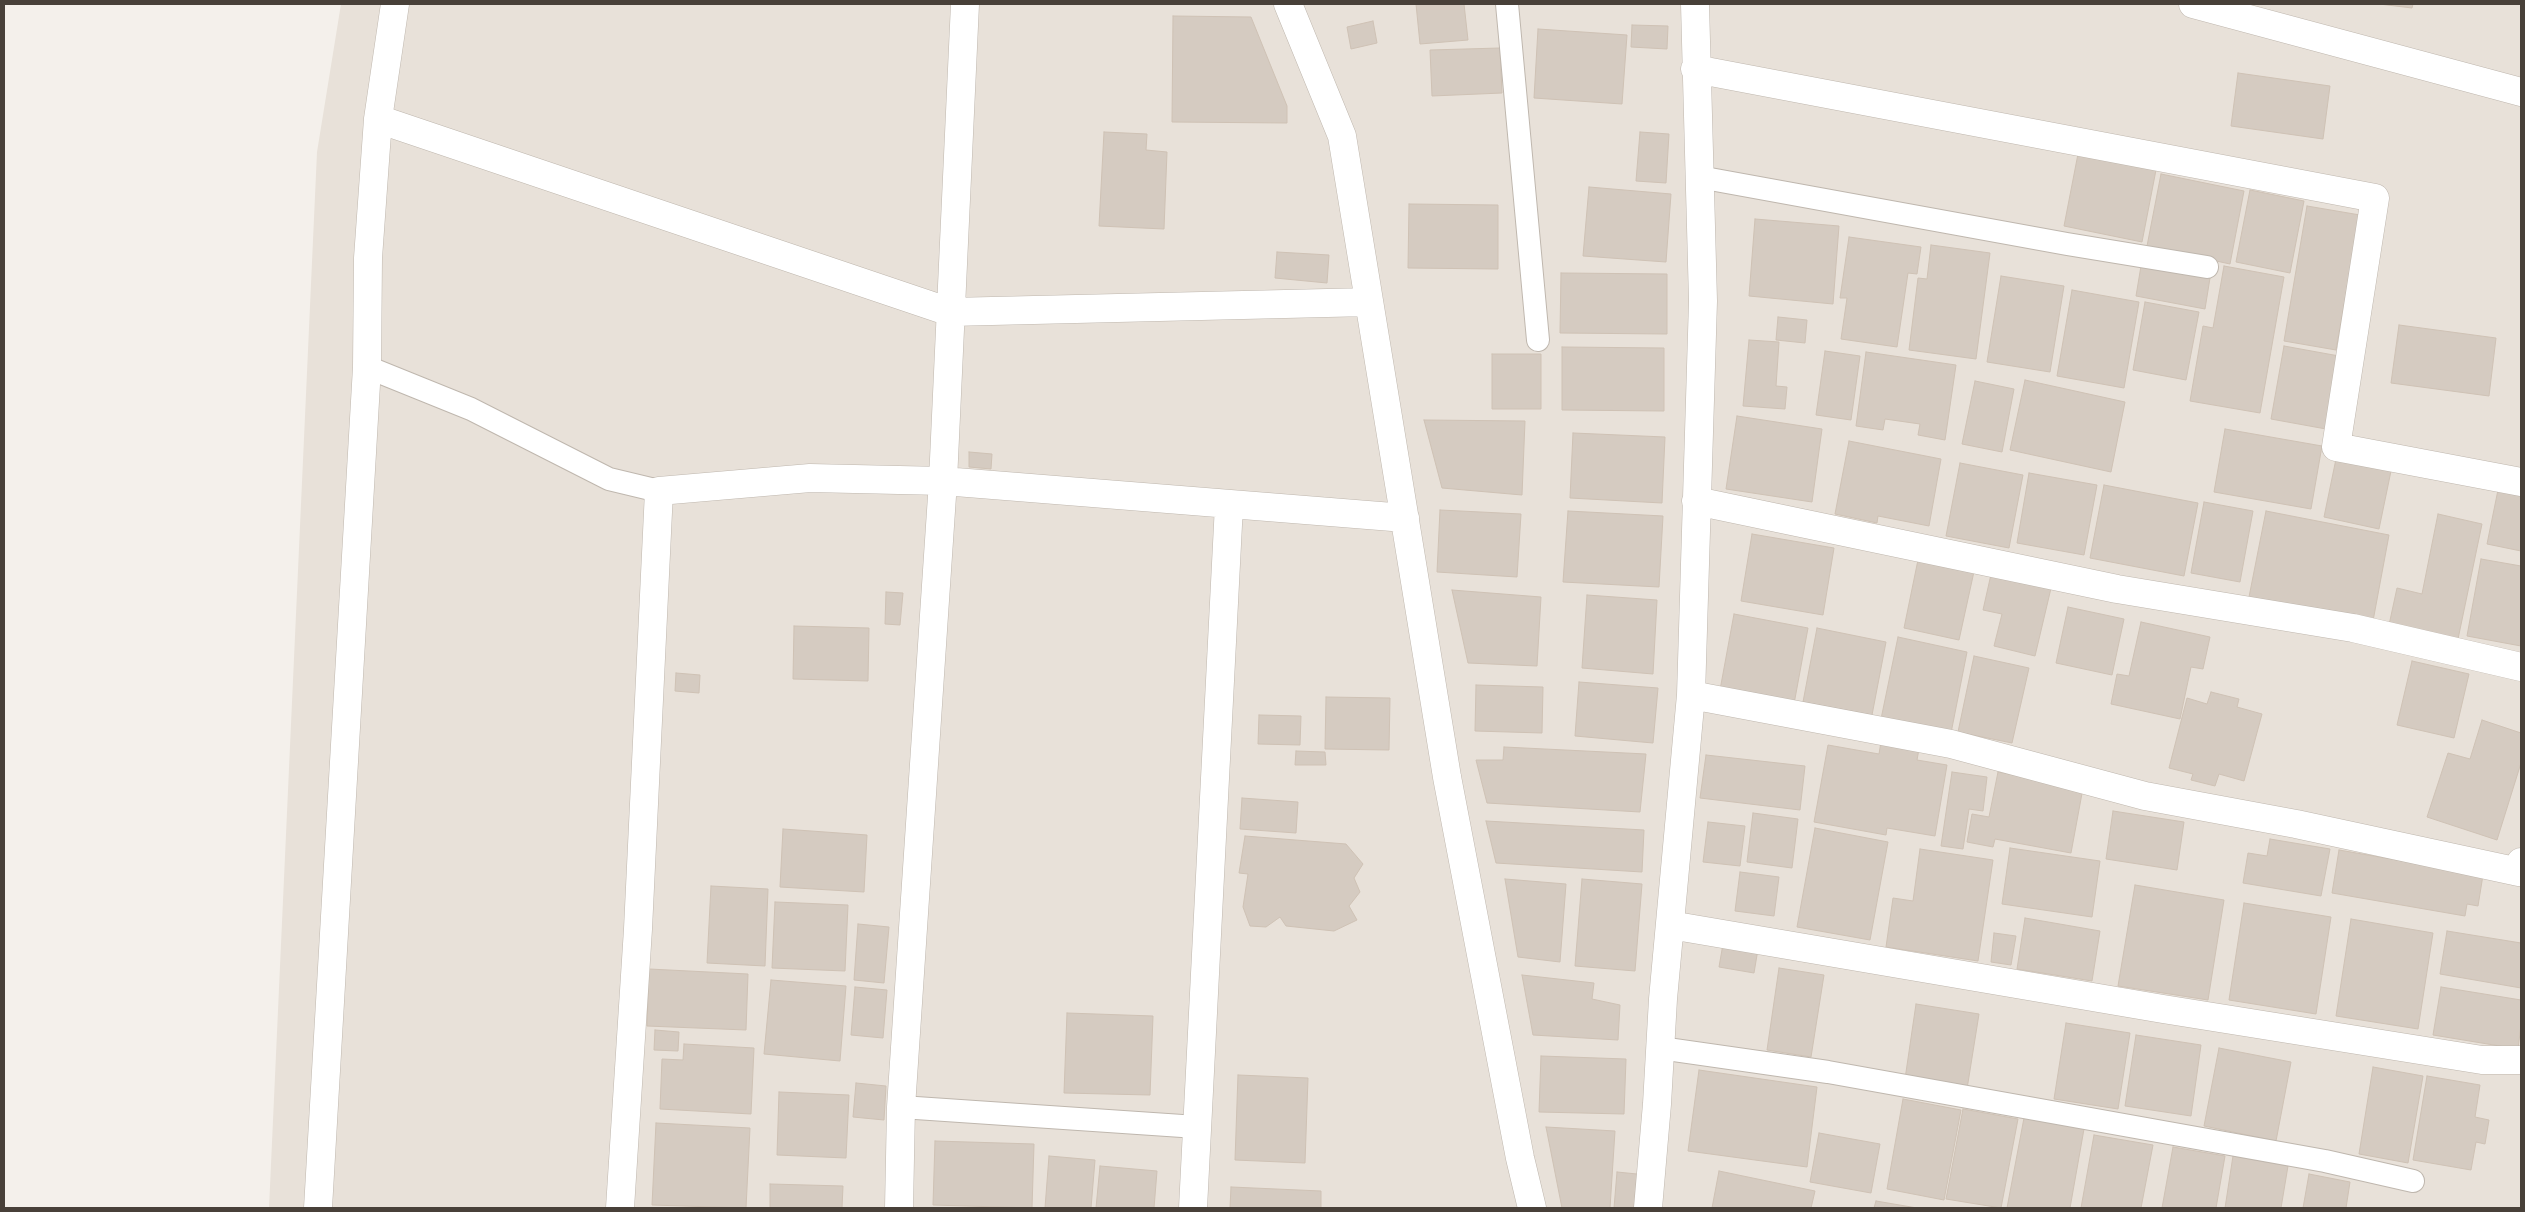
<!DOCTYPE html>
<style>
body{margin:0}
#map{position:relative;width:2525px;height:1212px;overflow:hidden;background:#f4f0eb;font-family:Commissioner,sans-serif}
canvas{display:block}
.frame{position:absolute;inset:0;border:5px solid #484039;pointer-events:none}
</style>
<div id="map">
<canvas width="2525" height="1212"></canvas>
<div class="frame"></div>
</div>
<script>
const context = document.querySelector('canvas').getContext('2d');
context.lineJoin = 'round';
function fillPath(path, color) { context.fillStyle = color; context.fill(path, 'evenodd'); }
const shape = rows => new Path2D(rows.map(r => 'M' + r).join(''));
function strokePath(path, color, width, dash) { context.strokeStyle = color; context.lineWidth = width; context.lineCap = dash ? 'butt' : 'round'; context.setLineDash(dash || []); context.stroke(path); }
fillPath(shape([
 [341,4,2521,4,2521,1208,269,1208,317,152]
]), '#e8e1d9');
const building = shape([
 [1416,4,1464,4,1468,40,1420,44,1416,4],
 [2379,4,2413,4,2412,8,2379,4],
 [1173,16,1251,17,1287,106,1287,123,1172,122,1173,16],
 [1373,21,1377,43,1351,49,1347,27,1373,21],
 [1632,25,1668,26,1667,49,1631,47,1632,25],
 [1538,29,1627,35,1622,104,1534,98,1538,29],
 [1500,48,1502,93,1432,96,1430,50,1500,48],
 [2238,73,2330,86,2323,139,2231,126,2238,73],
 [1104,132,1147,134,1146,150,1167,152,1164,229,1099,226,1104,132],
 [1640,132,1669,134,1666,183,1636,181,1640,132],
 [2078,154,2156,170,2142,242,2064,226,2078,154],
 [2161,174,2244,191,2230,264,2147,246,2161,174],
 [1589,187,1671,194,1666,262,1583,256,1589,187],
 [2250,190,2304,201,2290,273,2236,262,2250,190],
 [1409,204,1498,205,1498,269,1408,268,1409,204],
 [2307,206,2360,215,2336,350,2284,341,2307,206],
 [1755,219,1839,226,1833,304,1749,296,1755,219],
 [1849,237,1921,247,1917,274,1908,273,1897,347,1841,339,1847,298,1840,298,1849,237],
 [1931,245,1990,253,1976,359,1909,350,1918,278,1927,279,1931,245],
 [1277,252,1329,255,1327,283,1275,278,1277,252],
 [2141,266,2210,278,2205,309,2136,296,2141,266],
 [2224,266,2284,277,2260,413,2190,401,2203,326,2213,328,2224,266],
 [1561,273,1667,274,1667,334,1560,333,1561,273],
 [2001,276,2064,286,2050,372,1987,362,2001,276],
 [2072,290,2139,302,2124,388,2057,376,2072,290],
 [2145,302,2199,312,2186,380,2133,370,2145,302],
 [1778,317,1807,320,1805,343,1776,340,1778,317],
 [2399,325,2496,338,2489,396,2391,383,2399,325],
 [1749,340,1779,342,1776,386,1787,387,1785,409,1743,406,1749,340],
 [2284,346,2339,356,2326,429,2271,419,2284,346],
 [1562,347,1664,348,1664,411,1562,410,1562,347],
 [1825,351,1860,356,1851,420,1816,415,1825,351],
 [1866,352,1956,365,1945,440,1918,435,1920,424,1885,419,1883,430,1856,426,1866,352],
 [1492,354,1541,354,1541,409,1492,409,1492,354],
 [2025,380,2125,402,2111,472,2010,450,2025,380],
 [1975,381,2014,389,2002,452,1962,444,1975,381],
 [1737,416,1822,429,1812,502,1726,489,1737,416],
 [1424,420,1525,421,1522,495,1442,488,1424,420],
 [2225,429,2322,446,2311,509,2214,492,2225,429],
 [1573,433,1665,437,1662,503,1570,498,1573,433],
 [1849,441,1941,459,1929,526,1878,516,1877,523,1835,514,1849,441],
 [969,452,992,454,991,469,969,467,969,452],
 [2336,459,2391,471,2379,529,2324,517,2336,459],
 [1960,463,2023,475,2009,548,1946,536,1960,463],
 [2029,473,2097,485,2084,555,2017,543,2029,473],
 [2104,485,2198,503,2184,576,2090,558,2104,485],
 [2499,485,2521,489,2521,551,2487,544,2499,485],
 [2204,502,2253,511,2240,582,2191,573,2204,502],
 [1440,510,1521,514,1517,577,1437,572,1440,510],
 [1568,511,1663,516,1659,587,1563,582,1568,511],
 [2266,511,2389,535,2373,621,2249,597,2266,511],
 [2438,514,2482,524,2458,639,2389,625,2397,588,2422,594,2438,514],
 [1752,534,1834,548,1823,615,1741,601,1752,534],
 [1919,555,1975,567,1959,640,1904,628,1919,555],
 [2481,559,2521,566,2521,646,2467,636,2481,559],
 [1992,570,2052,584,2035,656,1994,646,2002,614,1983,610,1992,570],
 [1452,590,1541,597,1537,666,1468,663,1452,590],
 [886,592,903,593,900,625,885,624,886,592],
 [1587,595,1657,600,1653,674,1582,668,1587,595],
 [2068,607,2124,619,2112,675,2056,663,2068,607],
 [1734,614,1808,628,1794,704,1720,690,1734,614],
 [2141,622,2210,637,2203,669,2191,667,2180,719,2111,704,2117,674,2129,676,2141,622],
 [794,626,869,628,868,681,793,679,794,626],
 [1817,628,1886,642,1872,715,1803,702,1817,628],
 [1898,637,1967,652,1951,733,1881,719,1898,637],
 [1974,656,2029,668,2012,743,1958,732,1974,656],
 [2412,661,2469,674,2454,738,2397,725,2412,661],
 [676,673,700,675,699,693,675,691,676,673],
 [1579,682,1658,688,1653,743,1575,736,1579,682],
 [1476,685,1543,687,1542,733,1475,731,1476,685],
 [2211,692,2239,699,2237,707,2262,714,2244,781,2219,774,2215,786,2191,780,2193,774,2169,768,2187,698,2207,704,2211,692],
 [1326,697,1390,698,1389,750,1325,749,1326,697],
 [1259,715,1301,716,1300,745,1258,744,1259,715],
 [2482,720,2521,733,2521,763,2497,840,2427,817,2448,753,2470,759,2482,720],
 [1881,742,1919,749,1917,760,1947,765,1935,836,1887,828,1886,835,1814,822,1828,745,1879,754,1881,742],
 [1504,747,1646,754,1640,812,1487,803,1476,760,1503,760,1504,747],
 [1296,751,1325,752,1326,765,1295,765,1296,751],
 [1706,755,1805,766,1800,810,1700,798,1706,755],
 [1952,772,1987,777,1983,811,1969,809,1963,849,1941,846,1952,772],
 [1998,772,2083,788,2071,853,1995,839,1993,847,1967,842,1972,814,1989,817,1998,772],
 [1242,798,1298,802,1296,833,1240,829,1242,798],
 [2113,811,2184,822,2177,870,2106,859,2113,811],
 [1753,813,1798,819,1792,868,1747,862,1753,813],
 [1486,821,1644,830,1642,872,1496,863,1486,821],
 [1708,822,1745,826,1740,866,1703,862,1708,822],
 [1815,828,1888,842,1870,940,1797,927,1815,828],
 [783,829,867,835,864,892,780,887,783,829],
 [1245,836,1346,844,1363,864,1354,878,1360,892,1349,906,1357,920,1334,931,1286,926,1280,917,1266,927,1250,926,1243,907,1248,874,1239,873,1245,836],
 [2270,839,2330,849,2321,896,2243,883,2248,853,2267,856,2270,839],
 [2010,848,2100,861,2092,917,2002,904,2010,848],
 [1920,849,1993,860,1978,961,1886,947,1893,898,1913,901,1920,849],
 [2339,850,2483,875,2478,906,2467,904,2465,916,2332,893,2339,850],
 [1740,872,1779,877,1774,916,1735,911,1740,872],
 [1505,879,1566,884,1560,962,1518,957,1505,879],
 [1582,879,1642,884,1635,971,1575,966,1582,879],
 [2135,885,2224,900,2208,1000,2118,986,2135,885],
 [711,886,768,889,765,966,707,963,711,886],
 [775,902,848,905,845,971,772,968,775,902],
 [2244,903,2331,917,2316,1014,2229,1000,2244,903],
 [2025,918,2100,931,2092,981,2017,969,2025,918],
 [2351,919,2433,933,2418,1029,2336,1016,2351,919],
 [858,924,889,927,884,983,854,980,858,924],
 [2447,931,2521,943,2521,988,2440,974,2447,931],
 [1994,933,2016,936,2011,965,1991,962,1994,933],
 [1723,944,1758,949,1754,973,1719,967,1723,944],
 [1779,968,1824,975,1811,1057,1767,1050,1779,968],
 [649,969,748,974,746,1030,647,1026,649,969],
 [1522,975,1594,983,1592,999,1620,1005,1618,1040,1533,1035,1522,975],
 [771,980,846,986,840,1061,764,1054,771,980],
 [855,987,887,990,883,1038,851,1035,855,987],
 [2441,987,2521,1000,2521,1025,2518,1049,2433,1035,2441,987],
 [1916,1004,1979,1014,1967,1089,1905,1079,1916,1004],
 [1067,1013,1153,1016,1150,1095,1064,1093,1067,1013],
 [2066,1023,2130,1033,2118,1109,2054,1099,2066,1023],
 [655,1030,679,1032,678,1051,654,1050,655,1030],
 [2136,1035,2201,1045,2191,1116,2125,1106,2136,1035],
 [684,1044,754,1048,751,1114,660,1109,662,1059,683,1060,684,1044],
 [2219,1048,2291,1062,2276,1141,2204,1126,2219,1048],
 [1541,1056,1626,1059,1624,1114,1539,1112,1541,1056],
 [2373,1067,2423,1076,2408,1163,2359,1154,2373,1067],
 [1699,1070,1817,1087,1807,1167,1688,1151,1699,1070],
 [1238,1075,1308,1078,1305,1163,1235,1160,1238,1075],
 [2427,1076,2480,1085,2475,1117,2489,1120,2485,1144,2476,1142,2471,1170,2413,1160,2427,1076],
 [856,1083,886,1086,884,1120,853,1117,856,1083],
 [779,1092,849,1095,846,1158,777,1155,779,1092],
 [1903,1099,1961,1110,1944,1200,1887,1189,1903,1099],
 [1963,1109,2018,1119,2001,1208,1946,1199,1963,1109],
 [2024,1118,2084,1129,2070,1208,2007,1208,2024,1118],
 [656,1123,750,1128,746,1208,652,1205,656,1123],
 [1546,1127,1615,1131,1610,1208,1562,1208,1546,1127],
 [1819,1133,1880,1144,1871,1193,1810,1182,1819,1133],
 [2094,1135,2153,1145,2141,1208,2081,1208,2094,1135],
 [935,1141,1034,1144,1032,1208,933,1205,935,1141],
 [2173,1147,2225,1156,2216,1208,2162,1208,2173,1147],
 [1049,1156,1095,1160,1091,1208,1045,1208,1049,1156],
 [2233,1156,2288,1166,2281,1208,2225,1208,2233,1156],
 [1100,1166,1157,1171,1154,1208,1096,1208,1100,1166],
 [1719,1171,1815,1191,1811,1208,1712,1208,1719,1171],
 [1617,1172,1637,1174,1634,1208,1614,1208,1617,1172],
 [2309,1174,2350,1182,2346,1208,2303,1208,2309,1174],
 [770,1184,843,1186,842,1208,770,1208,770,1184],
 [1231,1187,1321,1191,1321,1208,1230,1208,1231,1187],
 [1876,1201,1917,1208,1874,1208,1876,1201]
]);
fillPath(building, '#d5cbc1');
strokePath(building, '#cfc2b5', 1);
const lane = shape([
 [1507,4,1538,340],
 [1699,177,2067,244,2207,267],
 [367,367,471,409,609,479,659,491],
 [1660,1048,1828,1072,2325,1161,2413,1181],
 [901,1107,1197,1127]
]);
const street = shape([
 [1288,4,1342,136,1447,777,1520,1158,1532,1208],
 [2193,4,2521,92],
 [1695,69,2375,198,2336,447,2521,482],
 [378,119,950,312,1369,302],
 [1696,501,2117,589,2353,628,2521,667],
 [1691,695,1951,744,2145,796,2296,824,2519,872,2521,862],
 [1670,925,2163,1009,2482,1060,2521,1060],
 [318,1208,367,367,368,258,378,119,395,4],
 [620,1208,638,929,659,491,810,478,943,481,1405,518],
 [899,1208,901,1107,943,481,965,4],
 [1193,1208,1229,505],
 [1648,1208,1657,1104,1663,999,1691,695,1703,301,1695,4]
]);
strokePath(lane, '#bfb7ae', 24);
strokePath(street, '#bfb7ae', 29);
strokePath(lane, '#fff', 22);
strokePath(street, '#fff', 28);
</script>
